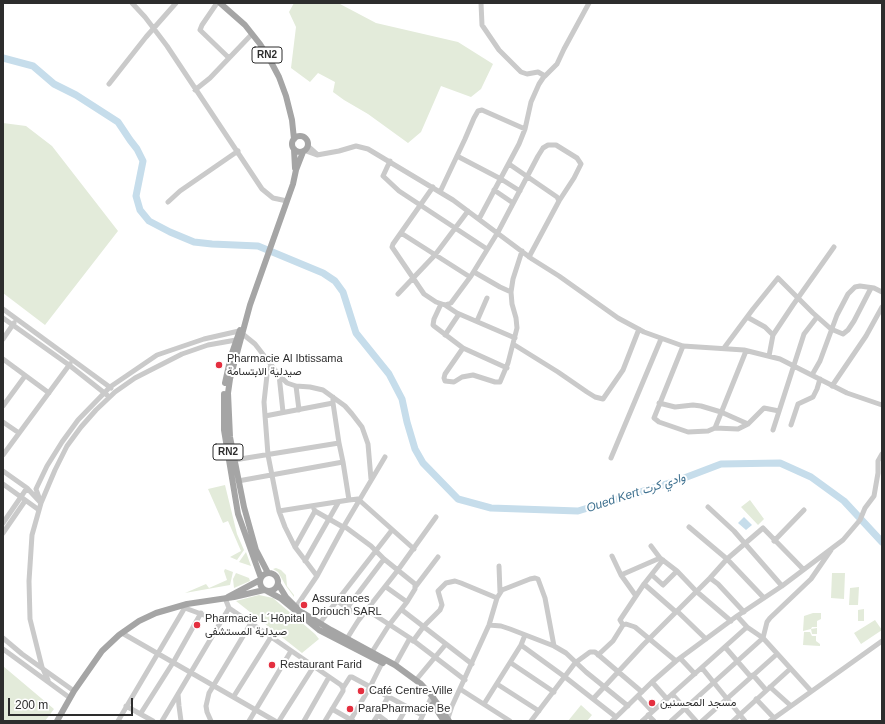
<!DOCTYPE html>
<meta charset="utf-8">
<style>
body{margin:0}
#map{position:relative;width:885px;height:724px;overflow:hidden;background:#fff;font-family:Helvetica,sans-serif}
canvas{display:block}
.frame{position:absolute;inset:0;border:4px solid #2d2d2d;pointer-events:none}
.scale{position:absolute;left:8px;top:698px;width:125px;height:18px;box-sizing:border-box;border:2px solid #2d2d2d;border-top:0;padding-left:5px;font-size:12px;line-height:14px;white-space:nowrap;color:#2d2d2d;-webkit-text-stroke:3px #fff;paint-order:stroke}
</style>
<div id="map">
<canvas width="885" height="724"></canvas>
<div class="frame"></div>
<div class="scale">200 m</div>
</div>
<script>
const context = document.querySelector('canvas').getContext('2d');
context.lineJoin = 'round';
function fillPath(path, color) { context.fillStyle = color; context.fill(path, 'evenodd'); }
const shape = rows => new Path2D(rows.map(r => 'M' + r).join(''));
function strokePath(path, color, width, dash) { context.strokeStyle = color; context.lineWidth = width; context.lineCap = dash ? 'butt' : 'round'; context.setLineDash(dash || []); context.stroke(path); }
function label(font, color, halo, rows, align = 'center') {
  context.font = font + ' Helvetica,Vazirmatn,sans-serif'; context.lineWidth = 4; context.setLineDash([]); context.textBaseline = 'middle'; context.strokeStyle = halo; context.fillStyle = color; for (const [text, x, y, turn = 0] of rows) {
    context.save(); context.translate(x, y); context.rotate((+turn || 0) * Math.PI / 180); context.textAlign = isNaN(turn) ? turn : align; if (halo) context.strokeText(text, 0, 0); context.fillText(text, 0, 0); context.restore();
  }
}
fillPath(shape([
 [294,3,340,4,376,23,458,42,493,64,481,89,471,97,441,86,421,132,408,143,368,114,344,100,333,92,335,82,318,73,310,82,291,68,296,27,289,12],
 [3,123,26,126,52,146,118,231,45,325,3,293],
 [225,485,237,534,244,550,237,560,230,557,241,551,228,521,223,523,208,489],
 [750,500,764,519,758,525,741,507],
 [246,552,251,566,239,562],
 [276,568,281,570,286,575,287,586,294,595,294,597,286,586,278,572,273,569],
 [225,569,233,572,230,585,185,593,206,584,209,588,227,580,224,571],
 [236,573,249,578,250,581,234,588,233,579],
 [832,573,845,573,844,599,831,598],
 [859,587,858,605,849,605,850,588],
 [259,595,273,598,315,634,319,639,302,653,236,601],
 [864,609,864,621,858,621,858,610],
 [813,613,821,613,821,619,817,621,817,627,812,627,811,629,817,628,817,634,812,634,811,629,803,631,804,616],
 [875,620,882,630,861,644,854,633],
 [804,632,810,632,812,636,816,636,816,641,820,644,820,646,803,645],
 [3,666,54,709,45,721,3,721],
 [581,705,592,715,587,721,568,721]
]), '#e3ebda');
fillPath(shape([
 [744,517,752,525,746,530,738,523]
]), '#c6ddeb');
strokePath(shape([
 [3,58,33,66,54,84,76,95,118,122,130,140,137,149,143,161,136,196,140,210,149,221,170,232,194,242,212,244,258,246,323,273,335,281,343,292,356,333,389,374,402,399,407,422,415,449,423,463,458,499,491,508,578,511,679,480,721,464,780,463,811,477,844,501,882,542]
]), '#c6ddeb', 7);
strokePath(shape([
 [132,3,145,17,167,46,262,189,273,198,287,201],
 [217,3,202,25,200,30,229,58],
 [481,3,482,25,499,50,521,72,527,74,538,72,545,76],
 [109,84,146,37,176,3],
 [195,90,210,78,252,34],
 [308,146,317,154],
 [306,151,317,155,339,151,356,146,368,149,453,200,532,259,559,276,618,318,644,332,683,346,744,350,780,359,847,393,882,405],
 [457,156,501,179,520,191],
 [390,161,383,176,399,191,487,249],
 [509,164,557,197,559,201,529,257],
 [433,187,393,244,392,247,424,294,436,302,445,305,451,303,471,276,498,232,538,156,543,148,548,145,556,145,577,158,581,164,574,178,559,201],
 [494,190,513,203],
 [440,192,465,139,474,118,478,111,482,110,525,129],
 [168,202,180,191,238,151],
 [479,219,519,144,525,129,531,102,539,84,543,78,557,64,564,49,589,3],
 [401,233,470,277],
 [474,272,500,287,511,292],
 [398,294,435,255,468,211],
 [441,304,434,319,433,325,434,326,463,348,507,368],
 [445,305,457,313,515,338],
 [3,309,111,388],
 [747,317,765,327,773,335,769,356],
 [3,318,69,365,107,395],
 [477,321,487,298],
 [445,335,459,314],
 [773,335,793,305,834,247],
 [3,339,14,323],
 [513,344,558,372,587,392,595,397,603,399,623,370,639,329],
 [683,346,654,418,659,422,688,432,708,431,715,428,746,351],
 [463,348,445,374,444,378,445,381,454,382,462,377,473,375,495,382,500,382,508,363,517,328,516,318,512,304,511,292,513,279,522,251],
 [724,348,753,309,778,278,813,313,831,329,843,334,848,330,854,321,871,288],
 [3,359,49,393],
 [271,365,267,375,264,402,268,455,279,511,285,527,295,547,317,576],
 [279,375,283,412],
 [812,375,820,361,837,315,848,294,855,287,860,286,874,288,882,292],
 [296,386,299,410],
 [832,386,866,336,882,307],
 [659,403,675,407,693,405,701,406,721,412,748,424],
 [3,406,25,376],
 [265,416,333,403],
 [3,422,19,433],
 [791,425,798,404,813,397,817,389,820,379],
 [715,428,738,429,748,424,764,408,779,411],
 [773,430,804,334,817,317],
 [339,443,343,462],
 [3,455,70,364],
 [385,457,344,526,371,546,384,559,415,584,415,589,407,602],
 [611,458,661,339],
 [234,460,339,443,333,403,333,397],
 [3,471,27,488,40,502],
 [238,481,343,462,349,500,358,499,414,549],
 [3,484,39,510],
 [41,503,36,489,47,466,62,442,78,420,110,387,157,355,204,339,239,331,255,344,279,375,287,383,296,386,310,387,323,390,345,406,352,414,362,427,368,444,371,479],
 [708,507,734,531,782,586],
 [314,509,315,511,343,527],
 [279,511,349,500],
 [3,523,27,488],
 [689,527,727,559,764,598],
 [3,533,25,501],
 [774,541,804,510],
 [651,546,660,558,677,571,696,591,731,621],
 [295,547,315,511],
 [612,556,621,575,636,596],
 [305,561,338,503],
 [499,566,500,592],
 [621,575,660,558],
 [652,575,663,585,677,571],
 [710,578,718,584,744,612],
 [644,584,676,612],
 [416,586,438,557],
 [225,598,229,608,341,685,343,688,343,691,325,721],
 [337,601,361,617],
 [296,607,317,576,344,526],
 [185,608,220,621],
 [347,608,384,559],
 [367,610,410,638,465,680],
 [402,610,472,664],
 [677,611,706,639],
 [737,616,747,627,763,638,811,691],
 [319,624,392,530],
 [489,625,501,626,510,629,554,646,566,653,586,672,628,706],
 [623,625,620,620,644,584,663,560],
 [122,633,275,721],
 [525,635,521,645,565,677,616,717],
 [3,638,22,654,74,691],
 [346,640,358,621,398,570,436,517],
 [413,641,424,626,440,610,442,605,438,591,446,583,455,581,461,583,497,598],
 [725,647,751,677],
 [3,649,70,698],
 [372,652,389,625,407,602,386,587],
 [598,655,613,641,623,625,626,624,635,627,676,661],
 [680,658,695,674],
 [511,663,554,692],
 [395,665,410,638],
 [702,668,745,721],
 [753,675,766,690],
 [48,680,42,667,30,619,29,581,32,535,41,503,55,470,67,446,81,427,96,410,115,392,135,378,182,354,208,345,236,340],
 [416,680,446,644],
 [652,682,667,699],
 [497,684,539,711],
 [770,687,790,705],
 [343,688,350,677,352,677,422,715],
 [460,689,510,721],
 [178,694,179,706,181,721],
 [672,694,696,721],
 [234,696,271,637],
 [638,696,652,711],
 [593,699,643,645,710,578,727,559,763,528,803,569],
 [756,699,774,718],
 [484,704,521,645],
 [126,706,153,721],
 [332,709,353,721],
 [141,713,174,661,201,613],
 [378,715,388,697],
 [648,715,654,721],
 [118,721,187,604],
 [162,721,229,608],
 [211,721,207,712,206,706,209,693,251,623],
 [249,721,291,651],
 [279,721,314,666],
 [304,721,329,677],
 [350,721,370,687,383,661],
 [374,721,378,715,386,721],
 [399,721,407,707],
 [420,721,432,696],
 [447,721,452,706,489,625,497,598,502,590,530,579,535,578,538,579,545,598,554,646],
 [531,721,575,663,590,652,595,652,642,692],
 [612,721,652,682,676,661,737,616,782,586,843,540,860,520,865,508,874,496,878,473,878,461,882,454],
 [642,721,747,627],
 [671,721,763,638,767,622,770,618,811,579,831,550],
 [702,721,777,654],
 [733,721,790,669],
 [770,721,882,641]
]), '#cacaca', 5);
strokePath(shape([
 [220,3,245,25,260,44,270,60,279,77,286,96,292,120,294,139],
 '292 144a8 8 0 1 1 16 0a8 8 0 1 1-16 0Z',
 [294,149,295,168],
 [225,383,231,356,240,330],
 [224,394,224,430,238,514,261,578],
 '260 582a9 9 0 1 1 18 0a9 9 0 1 1-18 0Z',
 [268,573,256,550,244,507,230,437,228,393,230,379,250,305,293,184,296,170,303,152],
 [278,584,286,597,300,611,331,630,395,665,421,684,432,696,449,721],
 [267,591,280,598,319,630,383,663],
 [228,597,260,580],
 [433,704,444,721],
 [57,721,74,691,102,651,119,635,139,621,156,613,187,604,234,597,264,590]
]), '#a5a5a5', 6);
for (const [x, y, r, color] of [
 [219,365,4,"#e42f3f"],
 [304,605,4,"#e42f3f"],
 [197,625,4,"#e42f3f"],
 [272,665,4,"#e42f3f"],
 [361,691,4,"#e42f3f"],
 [652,703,4,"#e42f3f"],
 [350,709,4,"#e42f3f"]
]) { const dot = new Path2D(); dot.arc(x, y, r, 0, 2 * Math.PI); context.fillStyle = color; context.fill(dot); strokePath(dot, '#fff', 1.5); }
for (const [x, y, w] of [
 [267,55,30],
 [228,452,30]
]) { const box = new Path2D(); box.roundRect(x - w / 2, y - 8, w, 16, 3); context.fillStyle = '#fff'; context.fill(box); strokePath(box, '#2d2d2d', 1); }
label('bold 10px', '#2d2d2d', null, [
 ["RN2",267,55],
 ["RN2",228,452]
]);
label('11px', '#2d2d2d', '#fff', [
 ["Pharmacie Al Ibtissama",227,359],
 ["صيدلية الابتسامة",227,372],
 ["Assurances",312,599],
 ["Driouch SARL",312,612],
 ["Pharmacie L´Hôpital",205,619],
 ["صيدلية المستشفى",205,632],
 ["Restaurant Farid",280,665],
 ["Café Centre-Ville",369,691],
 ["مسجد المحسنين",660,703],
 ["ParaPharmacie Be",358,709]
], 'left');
label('italic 12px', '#3c6f8e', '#fff', [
 ["Oued Kert وادي كرت",636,493,-18]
]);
</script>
